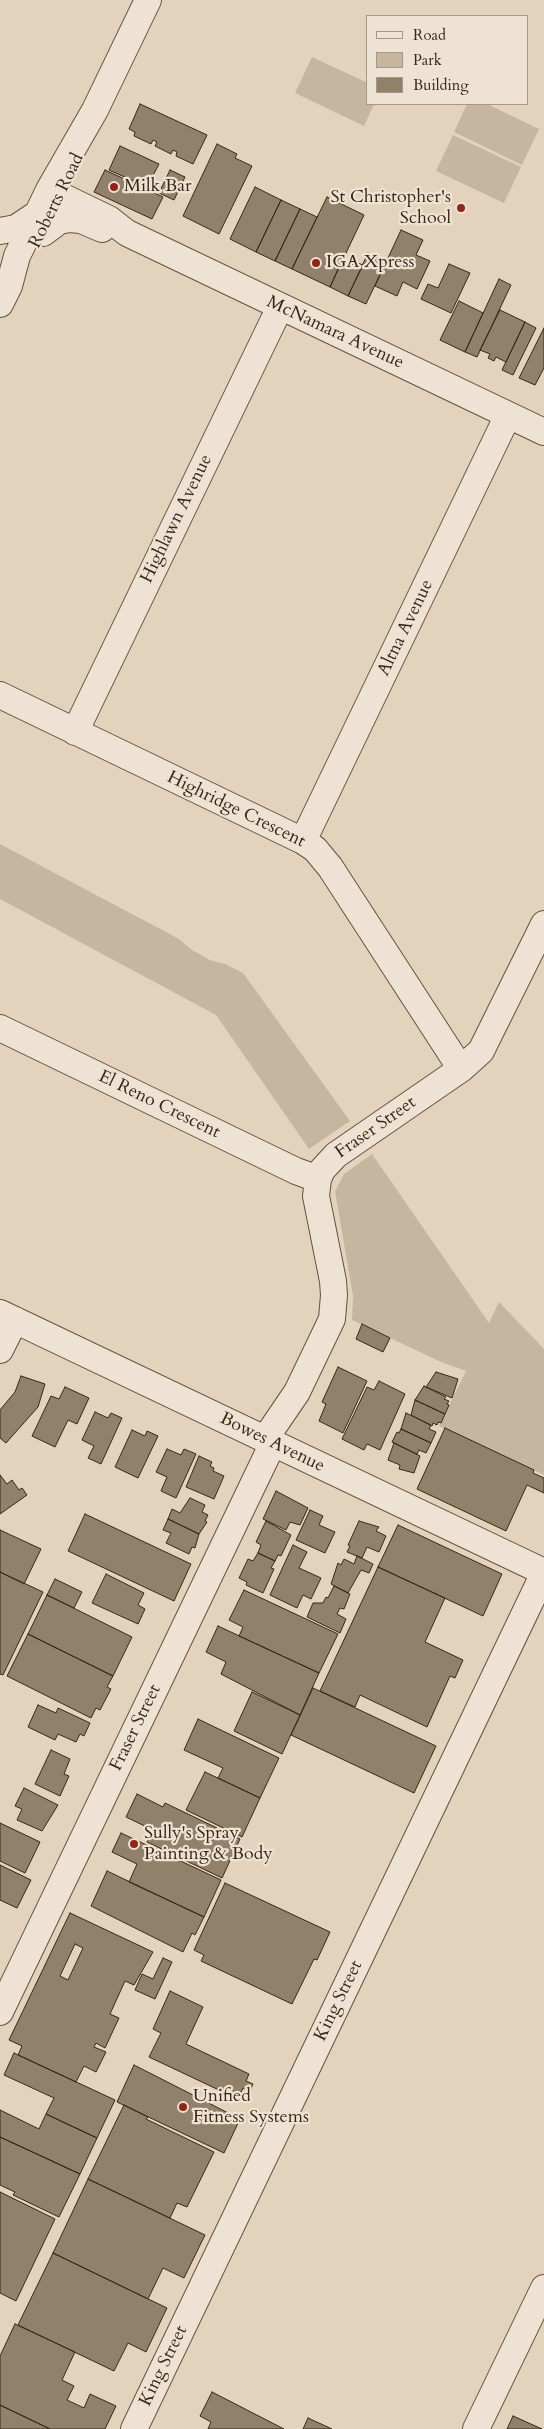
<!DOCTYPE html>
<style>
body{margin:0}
#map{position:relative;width:544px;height:2429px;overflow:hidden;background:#e4d3bc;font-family:Cardo,serif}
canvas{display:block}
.legend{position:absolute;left:366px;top:15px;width:162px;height:90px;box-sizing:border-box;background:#ede2d3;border:1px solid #a59886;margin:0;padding:6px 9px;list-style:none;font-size:15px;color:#382813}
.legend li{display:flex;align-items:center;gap:10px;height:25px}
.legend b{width:25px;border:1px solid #a59886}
</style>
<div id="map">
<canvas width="544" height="2429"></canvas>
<ul class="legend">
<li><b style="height:6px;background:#ede2d3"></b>Road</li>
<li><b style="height:14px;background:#c7b69f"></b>Park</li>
<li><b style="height:14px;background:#91816b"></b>Building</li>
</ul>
</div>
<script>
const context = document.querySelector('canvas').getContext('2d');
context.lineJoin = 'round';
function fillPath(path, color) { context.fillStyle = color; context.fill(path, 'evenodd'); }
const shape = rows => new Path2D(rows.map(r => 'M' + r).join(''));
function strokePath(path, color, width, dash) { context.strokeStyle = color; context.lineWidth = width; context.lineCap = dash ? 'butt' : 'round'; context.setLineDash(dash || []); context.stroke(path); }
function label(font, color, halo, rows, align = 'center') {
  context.font = font + ' Cardo,serif'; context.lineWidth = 4.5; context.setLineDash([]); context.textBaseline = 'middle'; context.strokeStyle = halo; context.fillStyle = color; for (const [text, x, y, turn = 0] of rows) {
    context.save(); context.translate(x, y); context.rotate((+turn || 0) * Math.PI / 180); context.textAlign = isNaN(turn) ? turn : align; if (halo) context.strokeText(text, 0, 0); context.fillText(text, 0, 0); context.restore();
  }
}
fillPath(shape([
 [312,57,368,83,368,104,374,104,364,126,295,93],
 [467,104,487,104,539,129,522,165,454,132],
 [453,135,521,167,504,203,436,171],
 [0,844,179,939,192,950,210,960,225,964,243,973,350,1121,309,1149,216,1015,0,899],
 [372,1154,489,1323,499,1302,544,1349,544,1475,439,1426,466,1371,441,1362,352,1320,353,1296,335,1191,344,1174]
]), '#c7b69f');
const building = shape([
 [140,104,207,135,193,164,176,156,177,152,173,150,171,154,155,146,157,142,153,140,151,144,134,136,135,132,129,129,140,104],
 [217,144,237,154,235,158,252,166,219,234,183,216,217,144],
 [120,146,159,164,147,187,109,170,120,146],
 [105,170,163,197,152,219,94,192,105,170],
 [170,170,185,177,174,200,159,193,170,170],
 [255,187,281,200,256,252,230,239,255,187],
 [327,197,364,215,330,287,292,269,327,197],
 [281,200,300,209,275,261,256,252,281,200],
 [300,209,317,217,292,269,275,261,300,209],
 [401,230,423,240,416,255,430,261,417,289,403,282,397,296,375,286,401,230],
 [368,253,386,262,366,304,348,296,368,253],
 [342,260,356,266,358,263,363,265,348,296,330,287,342,260],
 [449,264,470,273,451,313,421,299,428,284,438,288,449,264],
 [499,279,511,285,477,357,465,352,499,279],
 [459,301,483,313,465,352,440,340,459,301],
 [500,310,525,322,506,362,496,357,494,361,488,358,490,354,480,350,500,310],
 [525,322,536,328,513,375,502,370,525,322],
 [544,328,544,368,535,385,519,378,544,328],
 [362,1324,390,1338,383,1352,356,1339,362,1324],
 [338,1367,367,1381,343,1433,319,1421,326,1404,322,1402,338,1367],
 [436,1372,458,1379,452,1398,426,1387,436,1372],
 [21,1376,45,1384,38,1407,6,1443,0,1438,0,1410,15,1392,21,1376],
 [379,1381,405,1394,380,1450,367,1444,364,1450,342,1439,367,1387,374,1390,379,1381],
 [424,1386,446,1397,444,1399,449,1401,447,1404,449,1405,445,1414,415,1400,424,1386],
 [65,1387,89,1398,77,1424,68,1420,55,1447,32,1436,51,1396,59,1399,65,1387],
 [415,1400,445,1414,441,1423,438,1422,437,1425,433,1423,432,1426,411,1415,415,1400],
 [95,1412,108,1418,111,1413,122,1418,101,1464,88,1458,94,1446,82,1440,95,1412],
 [406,1413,431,1425,429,1429,436,1432,431,1443,401,1429,406,1413],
 [445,1428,534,1470,533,1473,544,1478,544,1493,527,1485,506,1531,417,1489,445,1428],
 [401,1429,431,1443,426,1453,419,1450,417,1454,392,1442,397,1432,399,1433,401,1429],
 [132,1430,145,1436,147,1431,158,1436,138,1478,115,1467,132,1430],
 [394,1443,420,1456,414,1473,399,1469,400,1465,388,1460,394,1443],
 [167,1449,181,1455,184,1449,196,1454,176,1498,161,1491,167,1477,156,1472,167,1449],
 [199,1456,212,1462,210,1466,214,1468,213,1471,224,1476,214,1499,186,1487,199,1456],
 [0,1475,7,1484,12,1480,19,1490,22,1488,27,1495,0,1514,0,1475],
 [276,1491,308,1508,300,1525,290,1522,286,1530,263,1519,276,1491],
 [190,1498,205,1505,202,1512,208,1515,205,1521,207,1522,199,1534,168,1519,172,1509,180,1513,190,1498],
 [310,1510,323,1516,319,1525,335,1532,325,1553,296,1540,310,1510],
 [85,1514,191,1564,174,1601,68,1551,85,1514],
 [168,1519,199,1534,195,1548,192,1547,189,1554,166,1543,171,1533,163,1530,168,1519],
 [266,1521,291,1535,281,1556,278,1555,275,1561,258,1553,261,1545,256,1542,266,1521],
 [359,1521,379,1527,376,1531,386,1536,379,1552,367,1547,362,1558,347,1552,350,1546,348,1545,359,1521],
 [398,1525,502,1574,483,1616,378,1567,398,1525],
 [0,1530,41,1549,24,1584,0,1572,0,1530],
 [293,1545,307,1552,299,1568,321,1578,311,1599,303,1595,297,1608,270,1595,293,1545],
 [258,1553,275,1561,271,1568,274,1569,263,1593,246,1585,247,1582,239,1578,248,1559,253,1561,258,1553],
 [357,1556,373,1564,369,1573,361,1570,348,1593,331,1584,338,1563,341,1565,344,1559,354,1564,357,1556],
 [378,1567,445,1598,425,1642,463,1660,455,1678,450,1676,427,1727,360,1695,355,1707,320,1691,378,1567],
 [0,1572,43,1592,3,1675,0,1674,0,1572],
 [106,1574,144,1593,138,1605,145,1609,138,1624,92,1603,106,1574],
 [55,1579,82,1592,74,1608,47,1595,55,1579],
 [334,1586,350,1594,344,1609,340,1608,337,1614,346,1619,340,1633,307,1617,313,1603,323,1603,326,1597,328,1598,334,1586],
 [244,1590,338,1634,319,1673,239,1636,243,1627,229,1620,244,1590],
 [47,1595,132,1637,113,1676,28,1634,47,1595],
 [218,1626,319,1673,300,1715,221,1674,226,1662,206,1652,218,1626],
 [28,1634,113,1676,107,1687,111,1689,100,1710,96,1708,91,1718,7,1676,28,1634],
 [313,1688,436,1746,414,1793,291,1735,313,1688],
 [252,1692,300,1715,282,1754,234,1731,252,1692],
 [38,1705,56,1713,58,1708,90,1723,84,1736,80,1734,76,1742,58,1734,55,1740,28,1727,38,1705],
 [198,1719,279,1758,260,1798,218,1778,223,1768,184,1750,198,1719],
 [51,1750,70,1759,64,1774,69,1776,60,1796,35,1784,51,1750],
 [205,1772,260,1798,242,1837,186,1810,205,1772],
 [24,1788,58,1805,42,1831,17,1820,22,1809,15,1806,24,1788],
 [137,1794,163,1807,165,1803,240,1839,222,1878,147,1842,153,1830,126,1817,137,1794],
 [0,1823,40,1842,25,1873,0,1861,0,1823],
 [121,1833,221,1880,204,1917,129,1882,137,1864,112,1852,121,1833],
 [0,1865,31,1880,17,1908,0,1900,0,1865],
 [107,1871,204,1917,195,1935,192,1933,183,1952,91,1906,107,1871],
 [225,1883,330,1932,317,1960,314,1959,292,2004,201,1961,204,1955,194,1950,225,1883],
 [70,1913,153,1952,134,1985,125,1981,110,2014,119,2018,105,2048,96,2043,94,2047,106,2052,96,2072,84,2066,76,2082,18,2055,22,2046,9,2040,70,1913],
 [75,1944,83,1948,68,1980,60,1976,75,1944],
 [163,1958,172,1962,155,1999,135,1990,142,1974,153,1979,163,1958],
 [170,1991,203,2007,186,2044,249,2074,246,2081,253,2084,250,2091,243,2088,238,2099,149,2057,161,2033,153,2029,170,1991],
 [14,2053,115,2100,97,2138,46,2114,54,2098,4,2075,14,2053],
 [134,2065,240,2119,224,2153,117,2102,134,2065],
 [124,2105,148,2117,146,2119,214,2152,187,2207,177,2203,170,2218,88,2179,124,2105],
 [0,2110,39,2129,46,2114,97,2138,80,2174,0,2137,0,2110],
 [0,2137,80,2174,59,2217,13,2195,15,2192,0,2185,0,2137],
 [88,2179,205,2235,184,2278,163,2268,148,2299,53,2253,88,2179],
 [0,2192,55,2219,16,2301,0,2293,0,2192],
 [53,2253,167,2308,146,2352,128,2343,114,2371,18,2325,53,2253],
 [15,2324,75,2352,62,2380,74,2386,67,2400,84,2408,90,2394,116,2406,105,2429,50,2429,0,2405,0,2356,15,2324],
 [212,2392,284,2429,208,2429,211,2422,200,2416,212,2392],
 [0,2405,50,2429,0,2429,0,2405],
 [513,2416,542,2429,507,2429,513,2416],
 [308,2418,332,2429,303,2429,308,2418]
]);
fillPath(building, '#91816b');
strokePath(building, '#382813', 1);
const minor = shape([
 [49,190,109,219,127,233,544,432],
 [0,231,16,228,37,214],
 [43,233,59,221,69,219,81,220,102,229],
 [0,304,9,286,17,256,49,190,95,110,148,0],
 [0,695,303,841,315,849,330,867,461,1069],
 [75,732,280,307],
 [303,841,508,415],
 [0,1028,296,1171,318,1179],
 [0,1313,544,1572],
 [0,1350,15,1320],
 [265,1439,297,1392,332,1319,334,1295,333,1281,316,1196,318,1179,322,1170,336,1155,461,1069,481,1051,544,924],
 [0,2012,273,1443],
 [134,2429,544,1573],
 [476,2429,544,2288]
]);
strokePath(minor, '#63533d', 28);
strokePath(minor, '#ede2d3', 26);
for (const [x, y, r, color] of [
 [114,187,5,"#8f2418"],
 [461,208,5,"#8f2418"],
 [316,263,5,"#8f2418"],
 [134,1844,5,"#8f2418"],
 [183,2107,5,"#8f2418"]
]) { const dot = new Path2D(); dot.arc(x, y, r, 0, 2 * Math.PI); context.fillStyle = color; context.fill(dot); strokePath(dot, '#ede2d3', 2); }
label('18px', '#382813', '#ede2d3', [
 ["Milk Bar",124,187],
 ["St Christopher's",451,198,"right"],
 ["School",451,219,"right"],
 ["IGA Xpress",326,263],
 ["Sully's Spray",144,1834],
 ["Painting & Body",144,1855],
 ["Unified",193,2097],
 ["Fitness Systems",193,2118]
], 'left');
label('18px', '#382813', '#ede2d3', [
 ["Roberts Road",57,201,-64],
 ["McNamara Avenue",335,333,25],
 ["Highlawn Avenue",177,519,-64],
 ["Altna Avenue",406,628,-64],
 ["Highridge Crescent",236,810,26],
 ["El Reno Crescent",159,1105,26],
 ["Fraser Street",376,1128,-35],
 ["Bowes Avenue",272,1443,26],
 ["Fraser Street",136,1728,-64],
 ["King Street",339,2001,-64],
 ["King Street",164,2366,-64]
]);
</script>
